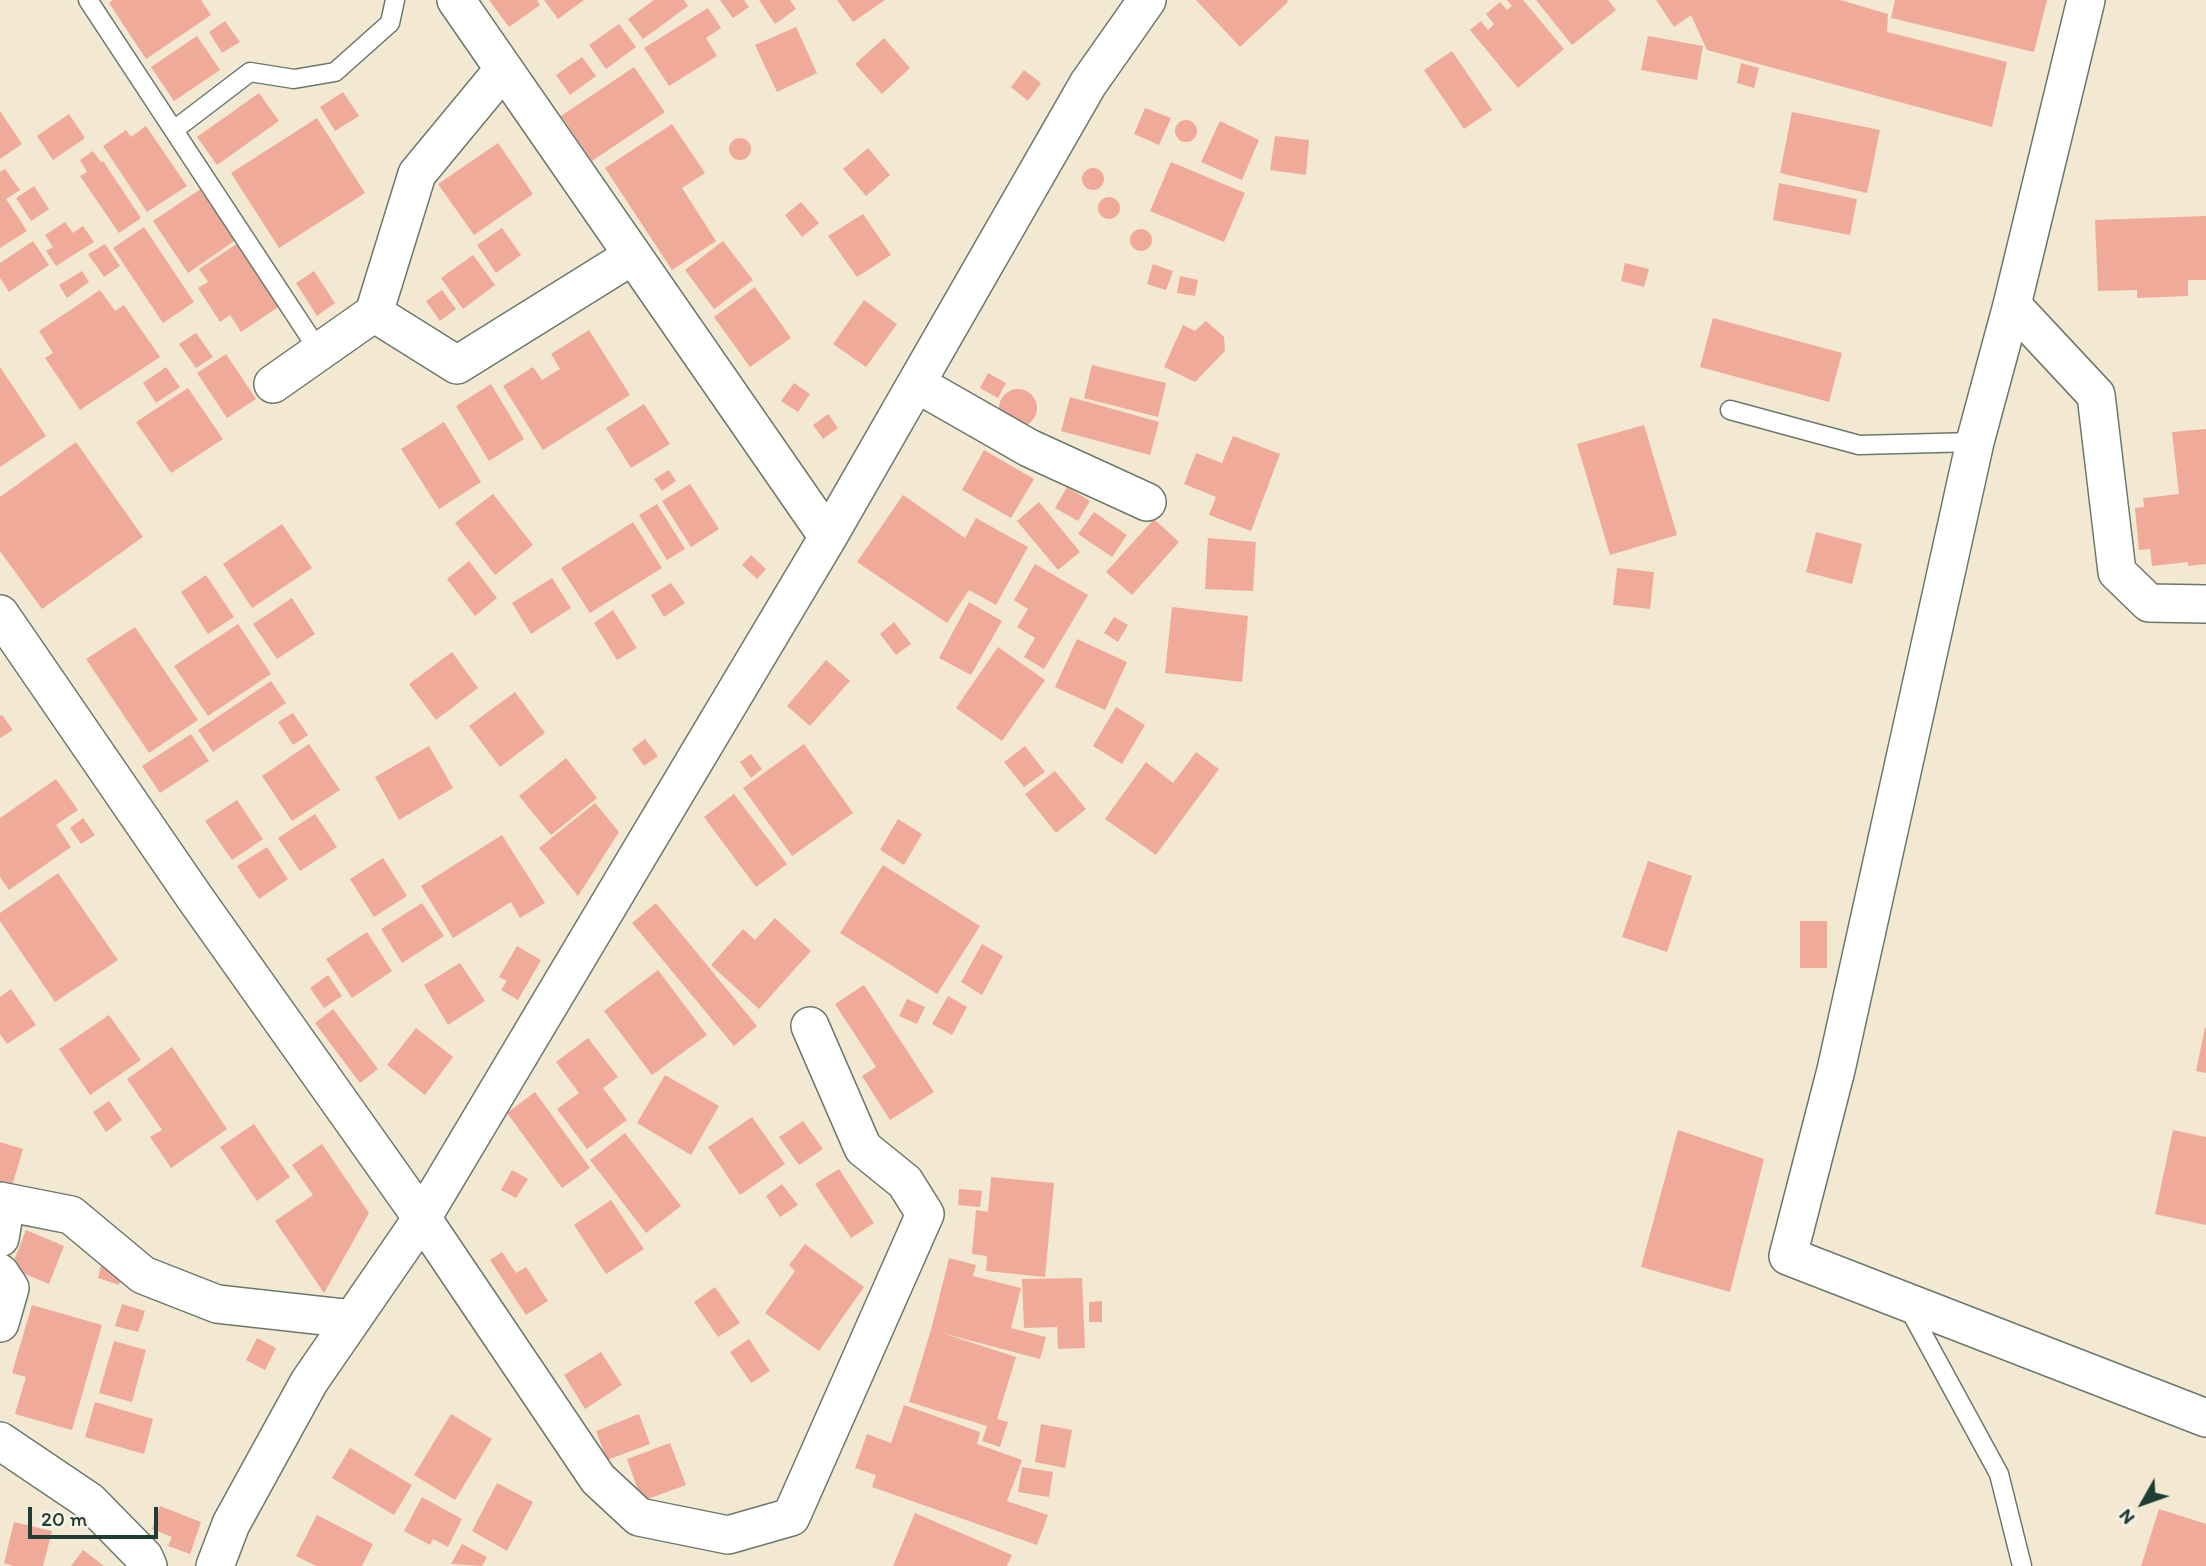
<!DOCTYPE html>
<style>
body{margin:0}
#map{position:relative;width:2206px;height:1566px;overflow:hidden;background:#f3e8d1;font-family:Itim,sans-serif}
canvas{display:block}
.north{position:absolute;left:2108px;top:1468px;width:70px;height:70px;-webkit-text-stroke:5px #f7f3e8;paint-order:stroke;rotate:230deg;font-size:19px;font-weight:700;line-height:28px;text-align:center;color:#1f3d34}
.north::after{content:'';display:block;margin:auto;width:24px;height:32px;background:#1f3d34;clip-path:polygon(50% 0,100% 100%,50% 72%,0 100%)}
.scale{position:absolute;left:28px;top:1507px;width:130px;height:32px;box-sizing:border-box;border:4px solid #1f3d34;border-top:0;padding-left:9px;font-size:21px;line-height:24px;white-space:nowrap;color:#1f3d34;-webkit-text-stroke:5px #f7f3e8;paint-order:stroke}
</style>
<div id="map">
<canvas width="2206" height="1566"></canvas>
<div class="north">N</div>
<div class="scale">20 m</div>
</div>
<script>
const context = document.querySelector('canvas').getContext('2d');
context.lineJoin = 'round';
function fillPath(path, color) { context.fillStyle = color; context.fill(path, 'evenodd'); }
const shape = rows => new Path2D(rows.map(r => 'M' + r).join(''));
function strokePath(path, color, width, dash) { context.strokeStyle = color; context.lineWidth = width; context.lineCap = dash ? 'butt' : 'round'; context.setLineDash(dash || []); context.stroke(path); }
fillPath(shape([
 [113,0,201,0,211,15,146,59,109,3],
 [489,0,537,0,540,5,509,27],
 [544,0,584,0,558,19],
 [654,0,684,0,688,6,643,39,628,19],
 [720,0,744,0,749,7,733,18],
 [759,0,790,0,796,9,775,24],
 [837,0,885,0,853,22],
 [1196,0,1287,0,1288,2,1240,47],
 [1507,0,1523,0,1564,49,1518,88,1470,30,1481,21,1488,30,1494,24,1486,14,1500,2,1507,10,1512,6],
 [1536,0,1608,0,1616,10,1572,45],
 [1656,0,1840,0,1888,14,1887,32,2007,62,1992,127,1707,50,1691,15,1674,27],
 [1895,0,2047,0,2034,52,1891,18],
 [708,8,721,28,706,38,717,56,669,86,644,48],
 [225,21,240,42,222,53,209,32],
 [619,24,636,47,606,69,589,45],
 [796,27,817,73,777,92,755,45],
 [197,36,220,70,174,101,151,67],
 [1648,36,1703,46,1697,80,1641,70],
 [884,38,910,68,882,94,855,64],
 [1452,51,1492,110,1464,129,1424,70],
 [582,57,596,76,570,95,556,75],
 [1741,63,1759,68,1754,88,1737,83],
 [634,67,665,112,592,161,561,116],
 [1024,70,1041,83,1028,101,1011,87],
 [343,92,359,116,335,131,320,107],
 [259,93,279,121,217,165,197,137],
 [1145,108,1171,118,1159,145,1134,134],
 [0,111,22,144,0,159],
 [1792,112,1880,130,1867,193,1780,173],
 [69,114,85,138,53,160,37,136],
 [317,118,365,193,279,248,231,173],
 '1175 131a11 11 0 1 1 22 0a11 11 0 1 1-22 0Z',
 [1220,121,1259,140,1242,180,1201,162],
 [672,124,705,173,682,188,716,241,672,270,605,168],
 [146,126,187,186,147,212,103,146,126,130,131,137],
 [1275,136,1309,140,1306,175,1270,170],
 '729 149a11 11 0 1 1 22 0a11 11 0 1 1-22 0Z',
 [498,143,533,194,474,235,438,184],
 [868,148,890,175,866,196,843,169],
 [93,151,101,162,103,161,141,218,119,233,80,176,87,172,80,160],
 [1171,162,1245,193,1224,242,1150,211],
 '1082 179a11 11 0 1 1 22 0a11 11 0 1 1-22 0Z',
 [5,169,20,190,6,199,27,231,0,248,0,172],
 [1779,183,1857,199,1850,235,1773,220],
 [34,186,49,209,31,221,16,198],
 [205,186,240,237,188,273,153,221],
 '1098 208a11 11 0 1 1 22 0a11 11 0 1 1-22 0Z',
 [801,202,819,223,802,237,785,215],
 [863,214,891,255,857,277,828,236],
 [2206,216,2206,280,2188,280,2188,296,2137,298,2137,290,2098,291,2095,220],
 [65,222,73,233,83,226,94,242,56,266,46,251,53,247,45,235],
 [144,227,194,302,163,323,113,248],
 [502,228,521,255,496,273,477,245],
 '1130 240a11 11 0 1 1 22 0a11 11 0 1 1-22 0Z',
 [33,241,49,265,9,292,0,278,0,263],
 [241,241,283,304,241,332,230,315,220,322,198,288,208,282,199,269],
 [723,241,753,280,714,309,685,270],
 [105,244,120,266,104,277,88,254],
 [473,255,495,285,463,309,441,278],
 [1625,263,1649,269,1644,287,1621,281],
 [1153,264,1173,271,1166,290,1147,284],
 [82,271,89,282,67,298,59,285],
 [314,271,335,303,317,316,296,283],
 [1180,276,1198,280,1195,296,1177,293],
 [755,287,791,338,750,367,714,317],
 [100,290,115,311,124,305,160,357,80,410,45,358,53,353,39,331],
 [442,290,456,309,440,321,426,301],
 [864,300,897,324,866,367,833,344],
 [1713,318,1842,353,1829,402,1700,367],
 [1206,321,1224,337,1225,351,1195,382,1164,367,1183,325,1195,331],
 [589,330,630,395,543,450,503,386,533,367,542,380,560,369,551,354],
 [196,333,213,357,196,368,179,344],
 [226,354,256,399,227,418,197,373],
 [1092,365,1166,383,1158,417,1084,398],
 [0,367,46,436,0,467],
 [166,367,180,387,156,403,143,383],
 [988,373,1006,383,998,398,980,388],
 [794,383,810,394,798,412,781,401],
 [491,384,524,439,489,461,456,406],
 [188,388,223,439,171,473,136,422],
 '999 408a19 19 0 1 1 38 0a19 19 0 1 1-38 0Z',
 [1070,397,1159,422,1150,455,1061,431],
 [644,404,670,444,631,468,606,428],
 [828,414,838,428,823,439,813,425],
 [444,422,481,482,439,509,401,449],
 [1644,425,1677,535,1610,555,1577,444],
 [2206,429,2206,564,2188,566,2188,562,2152,566,2150,549,2139,550,2135,508,2144,507,2143,498,2179,494,2172,432],
 [1233,436,1280,454,1251,531,1209,515,1216,497,1184,484,1196,453,1222,463],
 [76,442,143,537,42,609,0,551,0,497],
 [984,450,1034,479,1011,518,962,490],
 [669,470,676,481,662,491,654,479],
 [690,484,719,529,691,547,662,501],
 [1067,487,1090,501,1078,521,1055,508],
 [493,494,533,545,495,575,455,523],
 [903,495,965,538,976,518,1028,547,996,605,969,590,947,623,857,562],
 [1039,502,1080,552,1058,570,1017,521],
 [657,504,685,549,667,560,639,515],
 [1094,512,1127,535,1112,557,1078,534],
 [1154,519,1179,542,1132,595,1106,572],
 [633,522,662,568,590,613,561,568],
 [282,524,312,568,252,608,223,564],
 [1816,532,1862,544,1852,584,1806,572],
 [1208,538,1256,542,1253,591,1205,589],
 [751,555,766,569,757,579,742,565],
 [469,561,497,598,475,616,447,579],
 [1035,564,1088,595,1044,669,1024,657,1035,638,1017,627,1028,609,1014,600],
 [1617,568,1654,572,1650,609,1613,605],
 [206,575,234,617,208,634,181,592],
 [552,578,571,608,531,634,512,603],
 [671,583,685,603,664,617,651,595],
 [292,598,315,634,277,659,253,624],
 [969,602,1002,621,971,675,939,658],
 [1172,607,1248,616,1242,682,1165,673],
 [613,610,637,648,617,660,594,623],
 [1114,617,1128,625,1118,642,1104,633],
 [894,622,911,644,896,655,880,634],
 [238,624,271,674,208,716,174,666],
 [135,627,198,720,149,753,86,659],
 [1077,639,1127,662,1105,710,1055,687],
 [998,647,1045,680,1002,741,956,708],
 [452,652,478,688,436,720,409,684],
 [826,660,850,681,810,726,787,706],
 [271,681,286,703,213,752,198,730],
 [515,692,545,733,500,767,469,726],
 [1116,707,1145,725,1122,764,1093,746],
 [293,713,308,735,293,745,278,722],
 [2,715,13,730,0,738,0,716],
 [191,734,209,761,160,793,142,766],
 [645,739,658,756,644,766,632,749],
 [309,744,340,790,292,821,262,776],
 [804,744,853,813,792,856,743,788],
 [429,746,453,788,399,820,375,777],
 [1025,746,1045,772,1024,787,1004,762],
 [1196,752,1219,769,1156,855,1105,819,1146,762,1173,783],
 [751,754,762,769,751,778,740,762],
 [566,758,597,798,551,835,519,796],
 [1055,771,1086,809,1056,833,1025,794],
 [56,779,78,810,56,825,71,847,9,890,0,877,0,818],
 [734,794,787,864,756,887,704,817],
 [237,800,263,839,232,860,205,821],
 [595,803,619,832,578,896,539,848],
 [315,814,337,847,300,871,278,838],
 [83,818,95,835,81,844,70,828],
 [898,819,922,834,904,865,880,850],
 [502,835,545,903,520,918,511,902,453,938,421,886],
 [267,847,288,879,259,899,237,866],
 [383,858,407,896,374,917,350,879],
 [1648,861,1692,876,1667,952,1622,937],
 [883,865,980,926,937,994,840,933],
 [58,873,118,960,55,1002,0,921,0,913],
 [422,903,444,936,402,963,381,929],
 [656,903,757,1026,734,1046,632,923],
 [775,918,811,951,759,1009,711,965,743,929,755,940],
 [1800,921,1827,921,1827,968,1800,968],
 [367,932,392,971,352,998,326,959],
 [982,944,1003,956,982,995,961,982],
 [517,946,541,960,518,1000,501,990,507,981,499,977],
 [460,963,485,1001,448,1025,424,985],
 [658,970,707,1035,652,1075,604,1011],
 [328,975,342,996,324,1008,310,988],
 [864,985,934,1092,890,1120,862,1076,876,1067,835,1004],
 [11,989,36,1025,7,1044,0,1034,0,997],
 [948,996,967,1007,952,1035,932,1024],
 [907,999,925,1007,917,1024,899,1016],
 [333,1009,378,1069,360,1083,315,1023],
 [109,1015,141,1060,90,1095,59,1049],
 [416,1028,453,1057,425,1095,387,1065],
 [2205,1028,2206,1028,2206,1073,2196,1071],
 [588,1038,618,1077,603,1088,627,1120,587,1149,557,1109,579,1093,556,1062],
 [172,1047,227,1129,171,1168,150,1137,162,1130,127,1079],
 [665,1075,719,1106,691,1155,637,1123],
 [535,1092,590,1168,562,1188,507,1113],
 [109,1101,122,1120,106,1132,93,1112],
 [752,1117,785,1164,740,1195,708,1147],
 [803,1121,823,1149,799,1165,779,1137],
 [254,1124,290,1177,257,1201,220,1147],
 [1678,1130,1764,1159,1730,1292,1641,1267],
 [2173,1130,2206,1137,2206,1225,2155,1214],
 [625,1133,681,1206,646,1233,590,1160],
 [0,1142,23,1149,11,1189,0,1186],
 [322,1144,369,1213,324,1293,275,1221,313,1195,292,1165],
 [839,1169,874,1223,851,1238,815,1184],
 [512,1170,528,1179,516,1198,501,1190],
 [991,1177,1054,1183,1045,1277,986,1271,987,1256,972,1254,976,1210,988,1212],
 [782,1184,798,1205,780,1217,766,1196],
 [959,1189,982,1191,980,1207,958,1205],
 [611,1200,644,1249,606,1274,574,1225],
 [26,1230,64,1246,49,1284,11,1268],
 [805,1244,864,1287,819,1351,765,1313,795,1271,789,1265],
 [502,1252,516,1273,526,1267,548,1301,526,1315,490,1260],
 [949,1258,976,1265,973,1276,1021,1288,1011,1328,1046,1337,1040,1359,942,1333,1016,1357,997,1419,1008,1422,1000,1447,982,1441,987,1426,909,1402,931,1330],
 [102,1262,124,1268,119,1285,98,1278],
 [1082,1278,1085,1348,1058,1349,1057,1327,1024,1328,1022,1279],
 [715,1287,740,1323,718,1337,694,1302],
 [1102,1301,1102,1322,1089,1322,1089,1302],
 [122,1304,145,1311,138,1332,115,1326],
 [32,1305,102,1325,72,1430,15,1414,26,1377,12,1373],
 [257,1338,276,1348,265,1370,246,1360],
 [749,1339,770,1371,751,1383,730,1352],
 [114,1341,146,1350,132,1402,99,1393],
 [601,1352,622,1385,585,1409,564,1375],
 [95,1402,153,1419,144,1454,85,1437],
 [904,1405,980,1432,977,1444,1022,1460,1007,1501,1048,1515,1037,1545,872,1487,876,1475,855,1468,867,1434,891,1443],
 [451,1414,492,1439,455,1500,414,1475],
 [639,1414,650,1444,607,1460,596,1431],
 [1041,1424,1072,1430,1065,1468,1035,1462],
 [670,1443,686,1485,642,1501,627,1459],
 [350,1448,412,1485,394,1515,332,1478],
 [1022,1467,1053,1472,1049,1497,1018,1492],
 [497,1483,533,1502,507,1551,472,1531],
 [422,1497,462,1519,448,1547,433,1539,430,1545,404,1531],
 [160,1506,201,1522,190,1554,168,1546,172,1537,152,1529],
 [2159,1509,2206,1524,2206,1566,2141,1566],
 [915,1513,1012,1555,1007,1566,893,1566],
 [317,1515,373,1544,362,1566,316,1566,296,1556],
 [14,1522,52,1531,43,1566,13,1566,4,1563],
 [462,1544,487,1557,482,1566,451,1564],
 [83,1550,104,1566,71,1566]
]), '#f0aa9a');
const service = shape([
 [88,0,319,351],
 [174,130,250,72,294,79,335,72,390,23,395,0],
 [1730,410,1859,445,1975,442],
 [1908,1307,1999,1474,2022,1566]
]);
const minor = shape([
 [456,0,828,537],
 [2086,0,2012,305,1975,442,1836,1070,1788,1256,2206,1418],
 [2012,305,2096,395,2117,572,2149,603,2206,604],
 [374,313,457,365,632,256],
 [273,384,374,313,417,174,503,70],
 [917,384,1029,448,1147,502],
 [0,614,195,898,422,1218,598,1479,639,1517,728,1535,791,1517,925,1214,905,1182,863,1148,810,1026],
 [0,1201,71,1215,143,1275,217,1304,352,1319],
 [0,1238,6,1203],
 [0,1273,10,1288,0,1323],
 [0,1441,89,1501,144,1557,148,1566],
 [215,1566,231,1524,309,1382,422,1218,828,537,1088,84,1147,0]
]);
strokePath(service, '#69796b', 21);
strokePath(minor, '#69796b', 40);
strokePath(service, '#fff', 18);
strokePath(minor, '#fff', 37);
</script>
